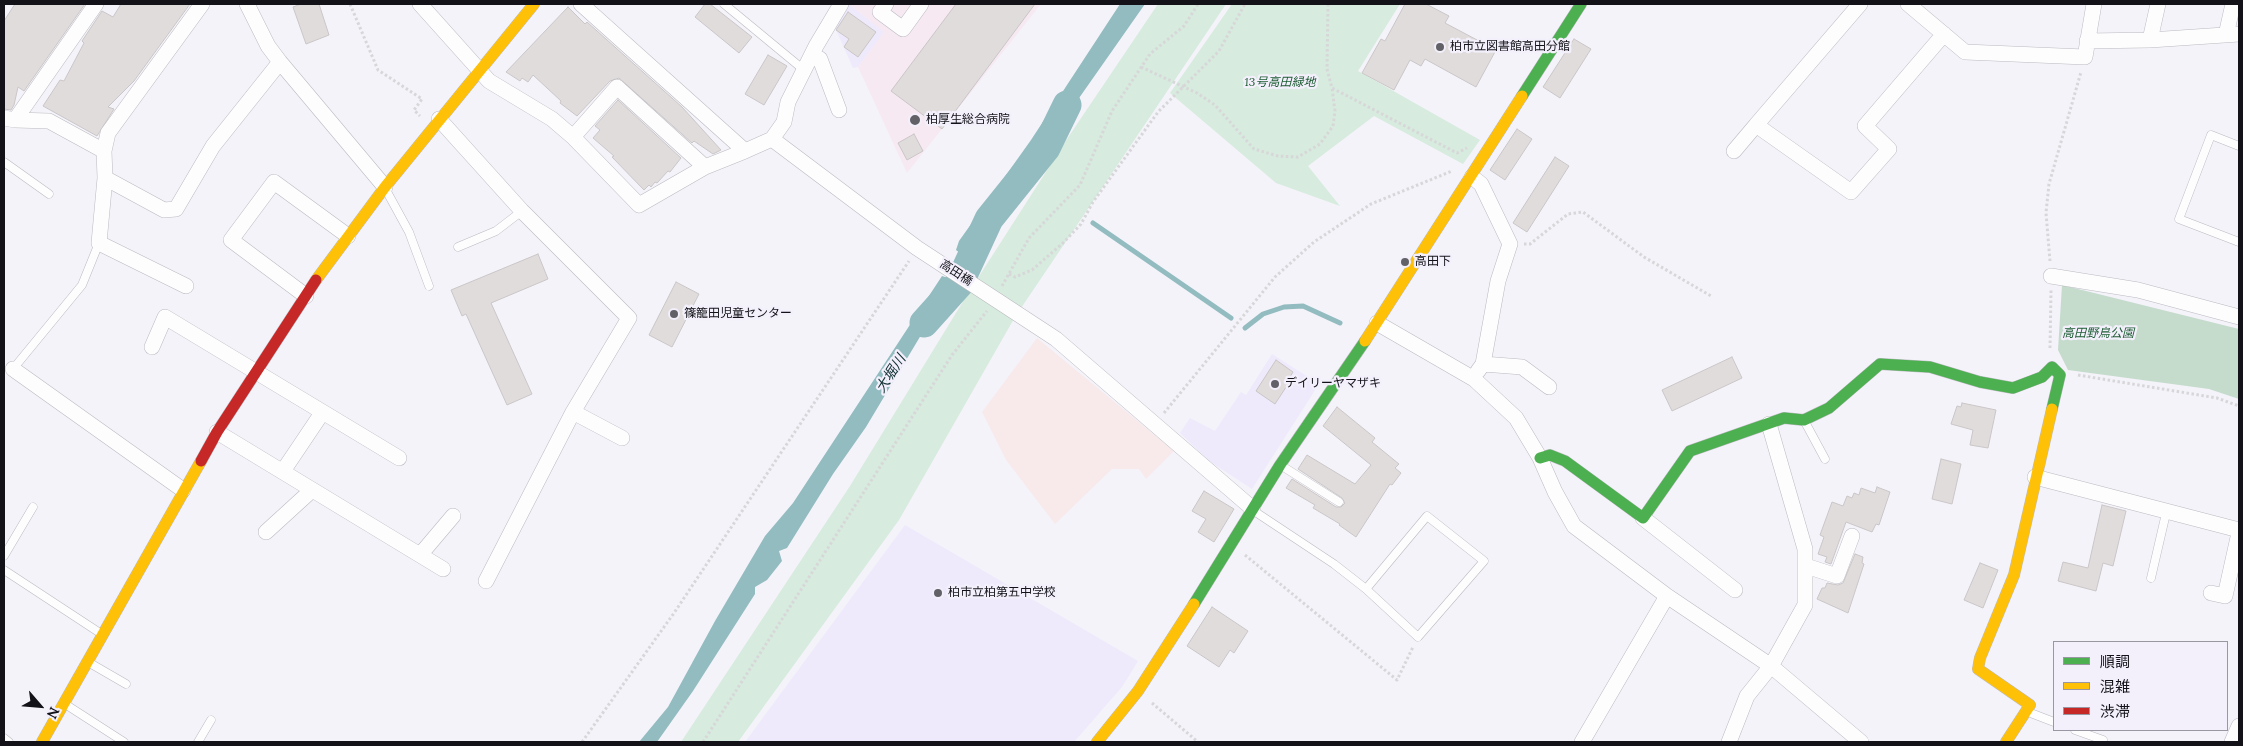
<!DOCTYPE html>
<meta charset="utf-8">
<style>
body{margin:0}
#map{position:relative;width:2243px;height:746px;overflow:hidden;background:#f4f3f9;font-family:Lora,"Noto Sans JP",serif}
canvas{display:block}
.frame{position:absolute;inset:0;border:5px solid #131218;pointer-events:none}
.legend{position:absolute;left:2053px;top:641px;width:175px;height:90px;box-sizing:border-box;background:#f3f0fc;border:1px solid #9997a1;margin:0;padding:6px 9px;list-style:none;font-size:15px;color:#131218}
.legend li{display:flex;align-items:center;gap:10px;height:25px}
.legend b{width:25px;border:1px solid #9997a1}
.north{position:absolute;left:15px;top:681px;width:50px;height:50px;-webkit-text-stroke:4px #f3f0fc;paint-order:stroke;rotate:117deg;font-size:14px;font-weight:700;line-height:20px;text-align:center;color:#131218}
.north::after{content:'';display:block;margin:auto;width:18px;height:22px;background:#131218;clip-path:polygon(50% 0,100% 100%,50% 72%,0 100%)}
</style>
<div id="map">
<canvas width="2243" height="746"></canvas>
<div class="frame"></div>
<ul class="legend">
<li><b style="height:6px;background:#4caf50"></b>順調</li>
<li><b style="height:6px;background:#ffc107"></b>混雑</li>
<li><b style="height:6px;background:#c62828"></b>渋滞</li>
</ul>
<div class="north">N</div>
</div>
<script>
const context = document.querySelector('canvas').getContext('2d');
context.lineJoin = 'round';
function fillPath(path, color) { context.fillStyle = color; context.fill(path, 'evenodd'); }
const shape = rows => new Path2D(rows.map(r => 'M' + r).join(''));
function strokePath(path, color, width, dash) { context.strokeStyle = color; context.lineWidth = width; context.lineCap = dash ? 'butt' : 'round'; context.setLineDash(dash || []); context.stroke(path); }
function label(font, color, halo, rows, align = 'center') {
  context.font = font + ' Lora,"Noto Sans JP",serif'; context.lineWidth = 4.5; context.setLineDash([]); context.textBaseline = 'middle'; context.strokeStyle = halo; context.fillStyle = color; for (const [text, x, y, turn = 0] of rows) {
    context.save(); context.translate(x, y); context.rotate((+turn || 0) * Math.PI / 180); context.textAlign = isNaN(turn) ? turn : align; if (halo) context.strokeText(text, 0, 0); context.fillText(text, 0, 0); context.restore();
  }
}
fillPath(shape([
 [844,4,849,4,885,32,858,67,853,68,833,23],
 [1272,354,1319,384,1252,489,1209,461,1180,433,1190,418,1215,431,1241,392,1246,395],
 [905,525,1138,661,1122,687,1074,742,745,742]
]), '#eeeafc');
fillPath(shape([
 [1037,338,1174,451,1146,479,1139,469,1112,469,1055,524,1006,460,982,412]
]), '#f8e9eb');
fillPath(shape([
 [849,4,1041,4,907,173,858,67,884,32]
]), '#f6e9f2');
fillPath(shape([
 [1158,4,1226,4,1015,317,899,520,738,742,681,742,850,486,967,295,1069,136],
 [1232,4,1400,4,1358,71,1480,140,1463,164,1374,116,1308,166,1340,206,1276,183,1170,93]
]), '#d7ebde');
fillPath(shape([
 [2062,285,2239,329,2239,399,2209,389,2068,370,2058,350]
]), '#c5dccd');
fillPath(shape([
 [1120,4,1145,4,1004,205,969,260,956,250,959,241,1031,140],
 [942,276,960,282,936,310,866,427,833,474,787,548,779,551,782,561,767,580,755,587,755,594,693,691,657,742,639,742,668,707,715,621,765,536,793,503]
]), '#92bcc0');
strokePath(shape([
 [1093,223,1231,318],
 [1245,328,1263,314,1284,307,1303,306,1340,323]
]), '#92bcc0', 5);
strokePath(shape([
 [924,323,959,284,989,219,1046,148,1067,105]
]), '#92bcc0', 29);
const building = shape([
 [15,4,85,4,24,91,18,87,14,105,11,110,4,109,4,21,15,4],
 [121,4,190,4,134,81,108,107,114,109,97,136,43,106,60,80,64,81,84,43,82,41,102,11,113,17,121,4],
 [301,4,319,4,329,35,306,44,293,7,301,4],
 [705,4,710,4,752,37,739,53,695,17,705,4],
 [956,4,1035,4,942,129,891,91,956,4],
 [1405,4,1426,4,1449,16,1445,23,1496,50,1476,87,1425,59,1421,66,1410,60,1394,90,1362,73,1381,39,1385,41,1405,4],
 [568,7,585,24,587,22,682,107,721,150,713,154,694,141,692,143,619,78,610,81,577,116,560,103,561,101,533,75,528,82,522,78,520,81,506,72,568,7],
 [848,12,876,32,858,57,844,47,849,39,836,30,848,12],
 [1574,39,1591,49,1560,98,1543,87,1574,39],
 [768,55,787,66,764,105,745,94,768,55],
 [618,100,681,158,670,172,668,171,657,183,655,182,651,187,649,185,644,190,612,157,614,156,593,138,600,130,595,126,618,100],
 [1517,129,1532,139,1505,180,1490,170,1517,129],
 [914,134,923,151,907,160,898,143,914,134],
 [1555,157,1569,166,1527,232,1513,223,1555,157],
 [538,254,548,279,491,303,532,394,507,405,466,314,462,316,451,290,538,254],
 [676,282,699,294,672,347,649,335,676,282],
 [1732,357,1742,378,1672,411,1662,390,1732,357],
 [1276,360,1293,372,1290,377,1292,378,1275,404,1256,391,1276,360],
 [1962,403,1996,410,1988,448,1970,445,1973,430,1951,424,1957,406,1961,407,1962,403],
 [1337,407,1375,438,1372,442,1399,464,1395,468,1401,473,1392,485,1390,484,1356,537,1339,525,1340,524,1313,508,1315,505,1286,488,1292,479,1336,507,1341,507,1345,503,1342,498,1298,469,1307,455,1355,484,1371,465,1323,426,1337,407],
 [1941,459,1961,464,1952,504,1932,499,1941,459],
 [1877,487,1890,492,1879,525,1876,524,1872,532,1846,522,1831,564,1825,562,1827,557,1818,554,1824,537,1820,535,1832,502,1843,506,1847,496,1852,498,1854,493,1859,495,1861,488,1875,493,1877,487],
 [1204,491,1234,509,1214,542,1198,532,1206,519,1192,511,1204,491],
 [2102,505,2126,511,2113,566,2103,563,2096,591,2058,581,2063,562,2088,568,2102,505],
 [1855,554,1863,557,1862,563,1864,564,1848,613,1817,599,1822,588,1825,588,1827,583,1838,585,1843,583,1855,554],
 [1980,563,1998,570,1983,608,1964,600,1980,563],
 [1212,607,1248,631,1234,653,1230,650,1219,667,1187,646,1212,607]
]);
fillPath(building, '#e1dcdc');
strokePath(building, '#cac6c7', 1);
const lane = shape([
 [724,4,804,70],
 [2239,146,2211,135,2179,219,2239,242],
 [4,162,49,194],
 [386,190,409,232,429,286],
 [458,247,496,231,522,211],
 [13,369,82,285,99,243],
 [1805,422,1825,459],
 [1282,466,1339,502],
 [1254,511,1334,564,1366,589,1418,637,1484,561,1427,516,1366,589],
 [4,556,33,507],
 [4,570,100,633],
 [2151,578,2167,509],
 [88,662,126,684],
 [65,704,124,742],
 [2028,712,2054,722],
 [2075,730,2103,740],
 [4,738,9,742],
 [198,742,211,720]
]);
const street = shape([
 [247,4,268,46,280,62,385,187],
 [420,4,489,81,552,119,573,137,639,205,705,167,745,151],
 [581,4,745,151,772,139,917,248,1056,339,1253,509],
 [886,4,880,12,903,29,921,4],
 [1860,4,1756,125,1851,192,1889,149,1865,126,1944,34],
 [1908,4,1965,52,2085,57,2094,4],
 [2226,35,2233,4],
 [2150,40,2158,4],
 [2087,41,2150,40,2239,34],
 [812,55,820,59,839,110],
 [4,118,15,120,96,4],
 [439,119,522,211,629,318,573,412,486,581],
 [15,120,49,121,104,151],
 [573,137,617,87,705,167],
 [772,139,784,122,788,102,816,46,841,4],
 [1734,151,1756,125],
 [1472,177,1481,184,1510,244,1498,281,1483,364],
 [105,178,164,210,176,209,213,146,280,62],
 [2051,276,2138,290,2239,317],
 [186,286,99,243,105,178,104,151,108,133,202,4],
 [306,296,231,240,274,182,348,236],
 [1377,323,1474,379,1516,418,1540,458,1555,492,1574,526,1667,596,1771,666,1861,742],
 [152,347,165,317,399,458],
 [13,369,183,490],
 [1478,371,1483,364,1522,367,1549,387],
 [573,412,622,438],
 [217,432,443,569],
 [283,471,322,413],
 [2035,477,2239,530],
 [1643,518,1735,590],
 [266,532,312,490],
 [420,555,453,516],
 [1806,566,1837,576,1852,536],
 [2211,593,2225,596,2239,533],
 [1582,742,1667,596],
 [1729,742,1747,696,1771,666,1805,605,1805,549,1769,424],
 [2232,742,2239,726]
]);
const fast = shape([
 [1522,96,1581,4],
 [1540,458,1550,455,1565,461,1643,518,1690,451,1784,418,1804,420,1829,408,1880,364,1930,367,1980,382,2013,388,2042,377,2052,367,2060,375,2052,409],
 [1194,604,1280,465,1365,341]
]);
const slow = shape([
 [316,280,385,187,534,4],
 [1365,341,1522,96],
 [42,742,201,461],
 [1097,742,1138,691,1194,604],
 [2006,742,2030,705,1978,669,1980,658,2014,575,2052,409]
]);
const jam = shape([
 [201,461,217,432,316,280]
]);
strokePath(lane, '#bbbac0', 9);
strokePath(street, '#bbbac0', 16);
strokePath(fast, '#bbbac0', 12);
strokePath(slow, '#bbbac0', 12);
strokePath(jam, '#bbbac0', 12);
strokePath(shape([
 [350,4,378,70,422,99,414,110,420,116],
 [1328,4,1327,69,1332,88,1457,153,1467,148],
 [1141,67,1197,93,1215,105,1254,149,1278,156,1298,157,1320,144,1333,126,1335,111,1332,88],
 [1524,244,1530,244,1568,214,1583,212,1644,257,1711,296],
 [2050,261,2046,213,2049,184,2081,72],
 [1009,274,1015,277,1032,270,1063,243,1081,224,1093,202,1158,112,1219,51,1245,4],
 [1002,286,1029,238,1080,185,1112,111,1150,54,1184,26,1198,4],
 [2050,348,2051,290],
 [2078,375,2217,398,2239,406],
 [1164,413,1275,277,1314,242,1371,204,1452,171],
 [1245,555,1397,680,1413,647],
 [1152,703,1198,742],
 [582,742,674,613,909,261],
 [703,742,952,355,987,311]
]), '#d7d7d9', 3, [2.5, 2.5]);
strokePath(lane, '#fdfdfe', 8);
strokePath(street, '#fdfdfe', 15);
strokePath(fast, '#4caf50', 11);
strokePath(slow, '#ffc107', 11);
strokePath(jam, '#c62828', 11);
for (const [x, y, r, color] of [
 [1440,47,5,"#626167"],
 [915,120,6,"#626167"],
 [1405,262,5,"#626167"],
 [674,314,5,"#626167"],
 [1275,384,5,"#626167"],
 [938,593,5,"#626167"]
]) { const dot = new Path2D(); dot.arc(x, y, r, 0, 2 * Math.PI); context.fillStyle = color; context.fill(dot); strokePath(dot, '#f3f0fc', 2); }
label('12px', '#131218', '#f3f0fc', [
 ["柏市立図書館高田分館",1450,47],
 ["柏厚生総合病院",926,120],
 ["高田下",1415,262],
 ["篠籠田児童センター",684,314],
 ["デイリーヤマザキ",1285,384],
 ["柏市立柏第五中学校",948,593]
], 'left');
label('italic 12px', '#1c5b32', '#f3f0fc', [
 ["13号高田緑地",1280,83],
 ["高田野鳥公園",2098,334]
]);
label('12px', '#131218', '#f3f0fc', [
 ["高田橋",956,273,33]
]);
label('italic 14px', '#103031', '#f3f0fc', [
 ["大堀川",891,374,-57]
]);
</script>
